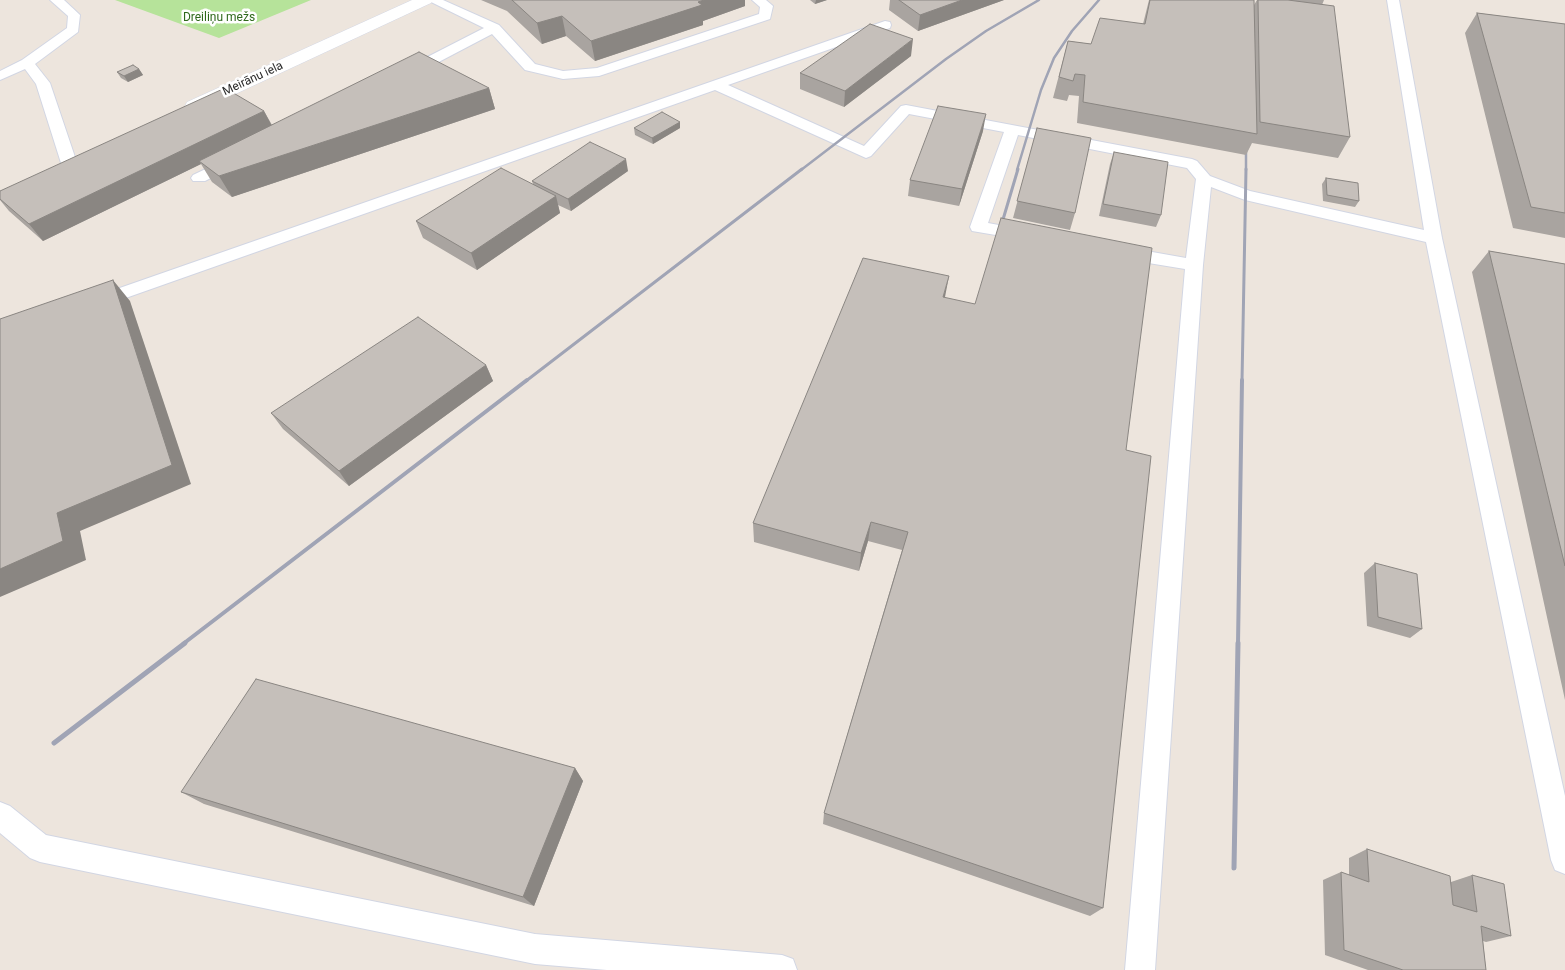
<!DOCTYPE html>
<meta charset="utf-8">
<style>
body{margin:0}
canvas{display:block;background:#ede5dd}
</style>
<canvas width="1565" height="970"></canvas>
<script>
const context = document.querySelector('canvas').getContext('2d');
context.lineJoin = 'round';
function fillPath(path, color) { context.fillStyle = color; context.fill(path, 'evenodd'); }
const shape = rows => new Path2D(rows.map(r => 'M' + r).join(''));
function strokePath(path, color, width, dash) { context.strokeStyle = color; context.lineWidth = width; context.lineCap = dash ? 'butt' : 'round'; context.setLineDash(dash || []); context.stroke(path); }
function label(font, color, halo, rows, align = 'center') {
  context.font = font + ' Roboto,sans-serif'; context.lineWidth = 5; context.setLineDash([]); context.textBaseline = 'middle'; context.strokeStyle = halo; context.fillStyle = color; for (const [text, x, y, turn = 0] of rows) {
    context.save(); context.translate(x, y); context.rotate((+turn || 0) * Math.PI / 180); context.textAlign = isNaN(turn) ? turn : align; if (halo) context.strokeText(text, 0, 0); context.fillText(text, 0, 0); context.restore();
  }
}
fillPath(shape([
 [115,0,311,0,219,38]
]), '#b6e39a');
const lane = shape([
 [50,0,64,0,80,15,78,32,35,64,50,83,77,163,69,168,61,163,36,84,25,69,0,80,0,71,22,60,67,28,68,16,50,0],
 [427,0,443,0,499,25,535,64,563,71,597,68,759,14,760,7,752,0,766,0,773,6,770,19,599,76,563,79,525,70,492,34,412,76,402,76,400,73,402,70,484,28,427,0],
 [1387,0,1399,0,1442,238,1565,796,1565,874,1555,870,1551,860,1426,242,1245,200,1211,187,1203,265,1155,970,1125,970,1185,269,1124,259,1118,257,1115,253,1118,249,1124,247,1186,258,1196,179,1187,168,1018,135,988,223,1031,231,1033,235,1031,239,1025,240,978,232,972,231,970,227,1004,132,909,114,871,156,866,158,715,90,103,306,97,308,91,306,88,302,91,298,885,21,890,22,891,25,890,28,728,85,864,146,901,106,906,105,1192,159,1197,161,1210,176,1250,191,1424,230,1387,0],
 [233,156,241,161,238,164,205,181,193,181,191,178,193,175,233,156],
 [0,802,10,806,46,835,535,934,782,955,793,959,797,970,607,970,535,964,40,862,30,858,0,833,0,802]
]);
const street = shape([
 [412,0,433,0,431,3,201,110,194,112,187,110,185,106,187,102,412,0]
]);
strokePath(lane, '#d2d6e3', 2);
strokePath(street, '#d2d6e3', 1);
fillPath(lane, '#fff');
fillPath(street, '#fff');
strokePath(shape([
 [801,170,946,59,986,31,1039,0],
 [1017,170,1041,90,1054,58,1072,31,1099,0],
 [1246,170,1246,141]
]), '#a0a4b5', 2.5);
strokePath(shape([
 [999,233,1018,169],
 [526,381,802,169],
 [1242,381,1246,169]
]), '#a0a4b5', 3);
strokePath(shape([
 [183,644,527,380],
 [1238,644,1242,380]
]), '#a0a4b5', 4);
strokePath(shape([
 [54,743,185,643],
 [1234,868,1238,643]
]), '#a0a4b5', 5);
fillPath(shape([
 [481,0,745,0,745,6,703,21,703,25,595,61,566,36,542,44,507,11],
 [810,0,827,0,815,4],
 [890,0,1004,0,918,31,889,10],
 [1149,0,1254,0,1254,5,1257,0,1324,0,1322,5,1350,137,1338,158,1252,143,1246,155,1077,123,1079,96,1069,95,1067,101,1053,98,1068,41,1091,44,1143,24],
 [1477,13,1565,24,1565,238,1513,228,1465,33],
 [911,56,844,107,800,89,800,73],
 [139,69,143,75,128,82,121,78,117,72],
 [489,88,495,109,232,197,212,182,201,164,43,241,9,211,0,200,0,191,264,111,272,125],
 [680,122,680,128,653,144,635,135,634,128],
 [1037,128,1075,213,1070,230,1013,218],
 [983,131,959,206,908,196,910,180],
 [1114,152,1161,215,1156,227,1099,216,1110,164],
 [628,171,571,211,558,205,560,213,477,270,423,238,416,221,533,184,532,181],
 [1326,178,1359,201,1355,207,1323,201,1322,184],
 [1489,251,1565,264,1565,700,1472,272],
 [945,298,1126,450,1103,908,1090,916,823,824,824,813,902,550,868,541,859,571,754,542,753,523],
 [486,365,493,381,349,486,283,429,271,413],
 [1375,563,1422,629,1410,638,1367,626,1364,573],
 [575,768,583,781,534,906,204,804,181,792],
 [1367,849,1451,882,1472,875,1511,936,1486,942,1483,941,1486,970,1368,970,1325,955,1323,880,1341,872,1349,875,1349,858]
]), '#a9a4a0');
fillPath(shape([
 [704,0,745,0,745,6,703,21,703,25,595,61,591,41],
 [816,0,827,0,815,4],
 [962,0,1004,0,918,31,920,15],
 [562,16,566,36,542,44,537,23],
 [913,39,911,56,844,107,845,91],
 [139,69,143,75,128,82,124,76],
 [489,88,495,109,232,197,219,176],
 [264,111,273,128,199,161,201,164,43,241,29,224],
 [986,114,983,131,959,206,962,189],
 [680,122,680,128,653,144,652,138],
 [626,159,628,171,571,211,568,199],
 [556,196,560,213,477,270,471,253],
 [949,276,945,297,939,318,943,297],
 [113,280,130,301,191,484,80,531,86,560,0,597,0,569,57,513],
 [486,365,493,381,349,486,339,471],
 [871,522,868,541,859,571,861,553],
 [575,768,583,781,534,906,523,897]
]), '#8a8682');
const building = shape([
 [512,0,704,0,698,2,702,5,591,41,562,16,537,23,512,0],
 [899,0,962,0,920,15,899,0],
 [1150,0,1254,0,1257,134,1083,102,1085,75,1075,74,1073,81,1059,77,1068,41,1091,44,1100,18,1145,24,1150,0],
 [1258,0,1288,0,1334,6,1350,137,1260,122,1258,0],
 [1477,13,1565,24,1565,213,1531,207,1477,13],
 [870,24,913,39,845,91,800,73,870,24],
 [419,52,489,88,219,176,199,161,419,52],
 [133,65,139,69,124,76,117,72,133,65],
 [225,88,264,111,29,224,0,199,0,191,225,88],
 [938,106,986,114,962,189,910,180,938,106],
 [662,112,680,122,652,138,634,128,662,112],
 [1037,128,1091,138,1075,213,1017,201,1037,128],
 [590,142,626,159,568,199,532,181,590,142],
 [1114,152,1168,162,1161,215,1103,204,1114,152],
 [501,168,556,196,471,253,416,221,501,168],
 [1326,178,1358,183,1359,201,1327,195,1326,178],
 [1001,218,1152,248,1126,450,1151,456,1103,908,824,813,908,532,871,522,861,553,753,523,863,258,949,276,943,297,975,304,1001,218],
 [1489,251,1565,264,1565,566,1489,251],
 [113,280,172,465,57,513,63,541,0,569,0,319,113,280],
 [418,317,486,365,339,471,271,413,418,317],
 [1375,563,1417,574,1422,629,1378,617,1375,563],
 [256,679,575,768,523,897,181,792,256,679],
 [1367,849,1450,876,1453,905,1477,912,1472,875,1504,884,1511,936,1481,926,1486,970,1403,970,1344,950,1341,872,1369,882,1367,849]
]);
fillPath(building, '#c5bfba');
strokePath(building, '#8a8682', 1);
label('12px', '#2e681b', '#fff', [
 ["Dreiliņu mežs",219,18]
]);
label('12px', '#2b2b2b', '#fff', [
 ["Meirānu iela",253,79,-25]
]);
</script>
